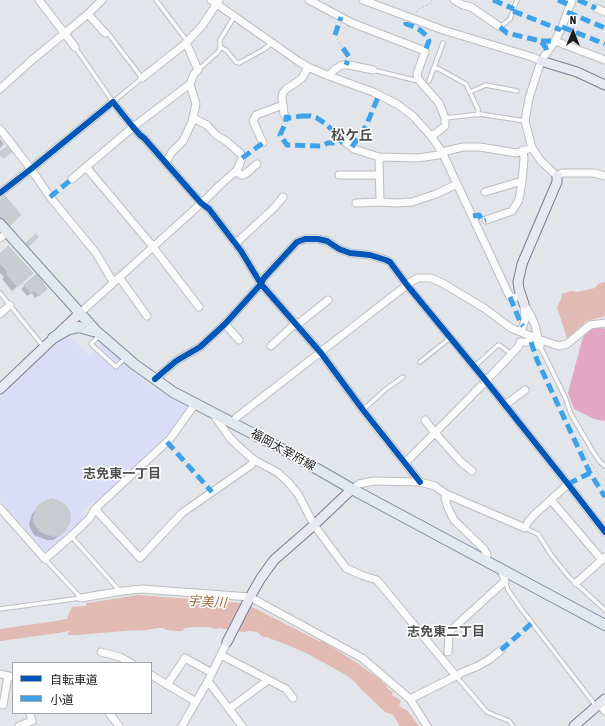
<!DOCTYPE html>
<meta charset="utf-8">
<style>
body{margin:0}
#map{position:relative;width:605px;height:726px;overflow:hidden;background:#e2e5ea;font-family:"Asap Condensed","Noto Sans JP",sans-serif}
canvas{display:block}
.legend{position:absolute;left:12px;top:662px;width:140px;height:52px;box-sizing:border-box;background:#fff;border:1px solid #a4a4a4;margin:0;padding:5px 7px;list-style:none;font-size:12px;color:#1b1b1b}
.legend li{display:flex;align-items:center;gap:8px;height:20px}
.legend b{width:20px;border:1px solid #a4a4a4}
.north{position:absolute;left:553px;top:12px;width:40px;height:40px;-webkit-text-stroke:3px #fff;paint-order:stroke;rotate:0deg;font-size:11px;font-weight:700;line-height:16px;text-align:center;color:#1b1b1b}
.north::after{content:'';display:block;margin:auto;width:14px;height:18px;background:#1b1b1b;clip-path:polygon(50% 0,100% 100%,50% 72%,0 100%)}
</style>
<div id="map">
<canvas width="605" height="726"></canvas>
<ul class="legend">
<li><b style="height:5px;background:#0057b8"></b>自転車道</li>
<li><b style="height:5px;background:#3da2ea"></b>小道</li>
</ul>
<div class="north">N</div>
</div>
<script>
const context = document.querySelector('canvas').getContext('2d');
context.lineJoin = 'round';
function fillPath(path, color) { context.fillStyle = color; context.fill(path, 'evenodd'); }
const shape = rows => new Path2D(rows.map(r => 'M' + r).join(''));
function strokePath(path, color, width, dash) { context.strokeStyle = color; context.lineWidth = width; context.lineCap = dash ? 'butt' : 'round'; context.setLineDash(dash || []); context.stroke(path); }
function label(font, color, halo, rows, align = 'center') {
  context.font = font + ' "Asap Condensed","Noto Sans JP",sans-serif'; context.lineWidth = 3; context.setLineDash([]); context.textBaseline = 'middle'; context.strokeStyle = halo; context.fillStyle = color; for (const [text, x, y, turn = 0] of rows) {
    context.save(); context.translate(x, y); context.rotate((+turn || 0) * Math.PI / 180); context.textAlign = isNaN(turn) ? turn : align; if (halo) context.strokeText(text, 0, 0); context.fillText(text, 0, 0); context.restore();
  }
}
fillPath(shape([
 [66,333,89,356,99,345,105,345,134,373,156,389,189,408,175,426,161,441,98,501,93,502,82,512,85,517,49,552,43,551,20,522,0,500,0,397]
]), '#dbddf6');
fillPath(shape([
 [596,328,602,328,605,329,605,421,594,419,574,409,568,393,582,340,585,334,590,330]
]), '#e3a7c2');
fillPath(shape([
 [605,282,605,316,587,321,567,338,557,307,561,299,562,294,571,291,577,292,595,288,598,284],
 [138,595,242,603,256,609,319,641,324,642,357,663,381,680,382,682,385,684,388,689,393,692,392,694,393,696,396,697,401,701,399,706,406,710,407,710,419,726,400,726,393,715,385,712,360,688,354,681,346,675,308,654,290,646,274,640,267,637,263,637,257,632,249,631,244,632,220,628,217,629,208,627,194,627,185,628,182,631,174,631,167,630,163,628,157,628,147,630,124,631,77,635,68,635,68,633,71,629,72,626,71,622,67,618,72,607,86,606,86,603,94,602]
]), '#e1bbb3');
fillPath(shape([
 [0,139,4,144,0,148],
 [0,202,17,218,5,228,0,222],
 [0,255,27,277,12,291,2,279,4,277,0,273],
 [37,276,43,292,35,298,32,293,27,296,21,289],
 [39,505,59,535,54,540,47,540,34,535,30,528,29,523,32,514]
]), '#0003');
strokePath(shape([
 [0,635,57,627,88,621]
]), '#e1bbb3', 12);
const building = shape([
 [8,146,12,152,3,158,0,154,0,152,8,146],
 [5,196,21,215,9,226,0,216,0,200,5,196],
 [36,234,38,237,29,246,26,243,36,234],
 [8,246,33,273,17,287,6,274,8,272,0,264,0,254,8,246],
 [37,274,47,289,39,296,35,291,31,293,24,285,37,274],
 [52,499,59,501,65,505,68,509,70,515,70,521,68,526,65,531,59,536,52,536,45,534,39,531,34,523,33,518,36,509,39,505,45,501,52,499]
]);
fillPath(building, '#c9ccd1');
strokePath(building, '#c3c8cd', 1);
const lane = shape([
 [156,0,187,41],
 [500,27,510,19,517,0],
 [75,47,113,102,142,78,107,32,106,33],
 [220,47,220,40,234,17],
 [434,68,439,69,466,84,478,109,478,115],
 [198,70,219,51,220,47,226,50,236,62,239,63,263,50,272,43],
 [373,70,414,80,418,79],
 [429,81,443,43],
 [470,92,486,85,517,91],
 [445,118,480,114,525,121],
 [0,293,43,346],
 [99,336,91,344,116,367,125,358],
 [540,346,565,397,571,414,592,450,600,462,605,466],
 [420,362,450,338],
 [474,367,498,345,501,346,511,354],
 [363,410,386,389,403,377],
 [525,528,538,534,552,556,569,577,605,610],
 [71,536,118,589,118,591],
 [45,559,81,598],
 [505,581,508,590,522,610,596,706],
 [0,609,81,598],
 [456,676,480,704,487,712,509,721,513,726]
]);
const street = shape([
 [39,0,75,47],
 [211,0,298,61,308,67,329,76,373,92,397,104,413,116,431,136,442,152,510,297,513,298,521,296],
 [309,0,352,23,425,51,417,74,418,79,439,103,445,118,445,126,435,134,431,136],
 [363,0,443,30,532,57,541,61],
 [454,0,463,5,471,7,500,27],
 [572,0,562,27,555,41,541,61,529,98,525,121,532,148,541,161,557,176,562,173,594,173,605,176],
 [596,8,605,12],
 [88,14,105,33],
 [555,41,605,60],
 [329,76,334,70,342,65,349,65,373,70],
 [142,78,185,44,202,26,219,0],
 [0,89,32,60,88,14,102,0],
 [286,117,284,114,282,98,283,93,286,89,297,82,302,78,308,67],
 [0,129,31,169,50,197,96,253,113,282],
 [343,140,354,149,379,157,418,158,438,155,442,152,463,147,480,147,516,153,532,148],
 [263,143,253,121,256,115,283,105],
 [379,157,380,202,396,203,412,202,436,194,457,184],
 [166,162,172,152,183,141,192,122,196,104,190,84,194,74,198,70,195,63,188,47,185,44],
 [86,167,150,243,199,307],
 [237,170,241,175,244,175,257,164],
 [339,175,379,175],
 [72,179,133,127,190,84],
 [485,192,522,181],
 [0,193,31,169,113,102,133,127,140,135,144,138,201,203,209,209,241,251,261,284,321,353,363,410,405,463,420,482],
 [356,203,380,202],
 [486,220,512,211,519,200,522,181,524,159,523,150],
 [0,238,7,232],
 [235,244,274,208,283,197],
 [119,277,147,316],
 [80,313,206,199,220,185,237,170,242,158,241,154,226,141,216,135,207,125,193,118],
 [0,314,10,305],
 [225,324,239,340],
 [297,325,328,300],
 [521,332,525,320,524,307],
 [271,346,296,323],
 [155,379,176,361,200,347,225,324,261,284,264,278,297,242,305,239,318,239,327,241,339,249,350,253,370,255,386,260,390,262,407,285,486,381,568,484,605,532],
 [505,405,525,390],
 [214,415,230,438,238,446,254,460,277,472,288,482,298,494,314,525,346,568,361,575,377,580,456,676],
 [425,420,435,433,461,462,472,471],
 [232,423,237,417,412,281,418,278,431,278,444,284,484,308,511,328,538,339,559,346,567,344,590,325,605,323],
 [405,463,486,381,519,346,520,342,531,342,540,346,535,325,531,316,524,304],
 [352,489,359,484,373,481,420,482,435,486,446,494,525,528,528,522,534,515,568,484],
 [446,494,445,498,448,508,454,520,484,549,487,555,486,562],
 [551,500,602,560],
 [0,508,45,559,69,538,89,519,95,509,170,439,195,404],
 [95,509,140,558,182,513,251,465,254,460],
 [576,583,605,557],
 [81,598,122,591,142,589,250,597,362,658,410,699,427,726],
 [101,652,120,657,131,663],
 [448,652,449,632,505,581,501,569],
 [221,655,286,689,293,698],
 [0,674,13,677],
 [151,675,196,702],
 [208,681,242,726],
 [167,685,185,658,212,673],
 [410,699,456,676,461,673,478,666,490,659,501,650],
 [599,704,605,711],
 [3,705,8,676],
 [229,709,268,680],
 [109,713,119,726],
 [19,726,32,721,30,714,30,713],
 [182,726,208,681,227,642]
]);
const secondary = shape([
 [541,61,577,72,605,85],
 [524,304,519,289,518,282,522,264,557,182,557,176],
 [0,389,80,313],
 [227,642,250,597,261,578,274,560,314,525,352,489],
 [574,726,605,699]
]);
const primary = shape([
 [0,224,96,331,134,364,173,392,286,451,352,489,605,625],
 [53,338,69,329,79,327,93,331,96,331]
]);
strokePath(lane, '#bcbdbf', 5.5);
strokePath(street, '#bcbdbf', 9);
strokePath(secondary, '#7c7b94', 11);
strokePath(primary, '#808b9f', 12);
strokePath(shape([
 [416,12,420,8,430,4,432,0],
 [335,35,343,48],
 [574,439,578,439,587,457,599,475,605,481]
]), '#b9c9ca', 1, [2, 2]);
strokePath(lane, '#fbfbfc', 3.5);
strokePath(street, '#fbfbfc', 7);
strokePath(secondary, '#e8e8f2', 9);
strokePath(primary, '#e1e8f0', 10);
strokePath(shape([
 [79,333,95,318]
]), '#b9c9ca', 1, [2, 2]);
strokePath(shape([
 [493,0,514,9],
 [558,0,570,5],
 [578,0,596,8],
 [513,11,561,30],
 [567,12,605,28],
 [406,22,406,24,412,26,420,30,427,36,429,41,425,51],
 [500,27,507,33,541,41,546,48,547,52],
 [562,27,605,44],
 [335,35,341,17],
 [541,41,555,41],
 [343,48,349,57,346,65],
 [301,116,310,116,317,118,326,124,343,140,339,143,328,143,322,146,287,145,280,135,286,122,286,117,290,118,301,116],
 [352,147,366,126,379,95],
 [242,158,263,143],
 [50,197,72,179],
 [473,216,479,215,483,221,486,220],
 [510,297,521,324,523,326],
 [531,342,537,360,590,473,605,497],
 [167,442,212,492],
 [568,484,590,473],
 [501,650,532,623]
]), '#3da2ea', 5, [10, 5]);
strokePath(shape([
 [0,193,31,169,113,102,133,127,140,135,144,138,201,203,209,209,241,251,261,284,321,353,363,410,405,463,420,482],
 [155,379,176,361,200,347,225,324,261,284,264,278,297,242,305,239,318,239,327,241,339,249,350,253,370,255,386,260,390,262,407,285,486,381,568,484,605,532]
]), '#0057b8', 6);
label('12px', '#1b1b1b', '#fff', [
 ["福岡太宰府線",283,450,29]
]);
label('bold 13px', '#4e4e4e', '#fff', [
 ["志免東一丁目",122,474],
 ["志免東二丁目",446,632]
]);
label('italic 13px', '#98683a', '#fff', [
 ["宇美川",207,602,3]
]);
label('bold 14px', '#4e4e4e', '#fff', [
 ["松ケ丘",352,136]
]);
</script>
